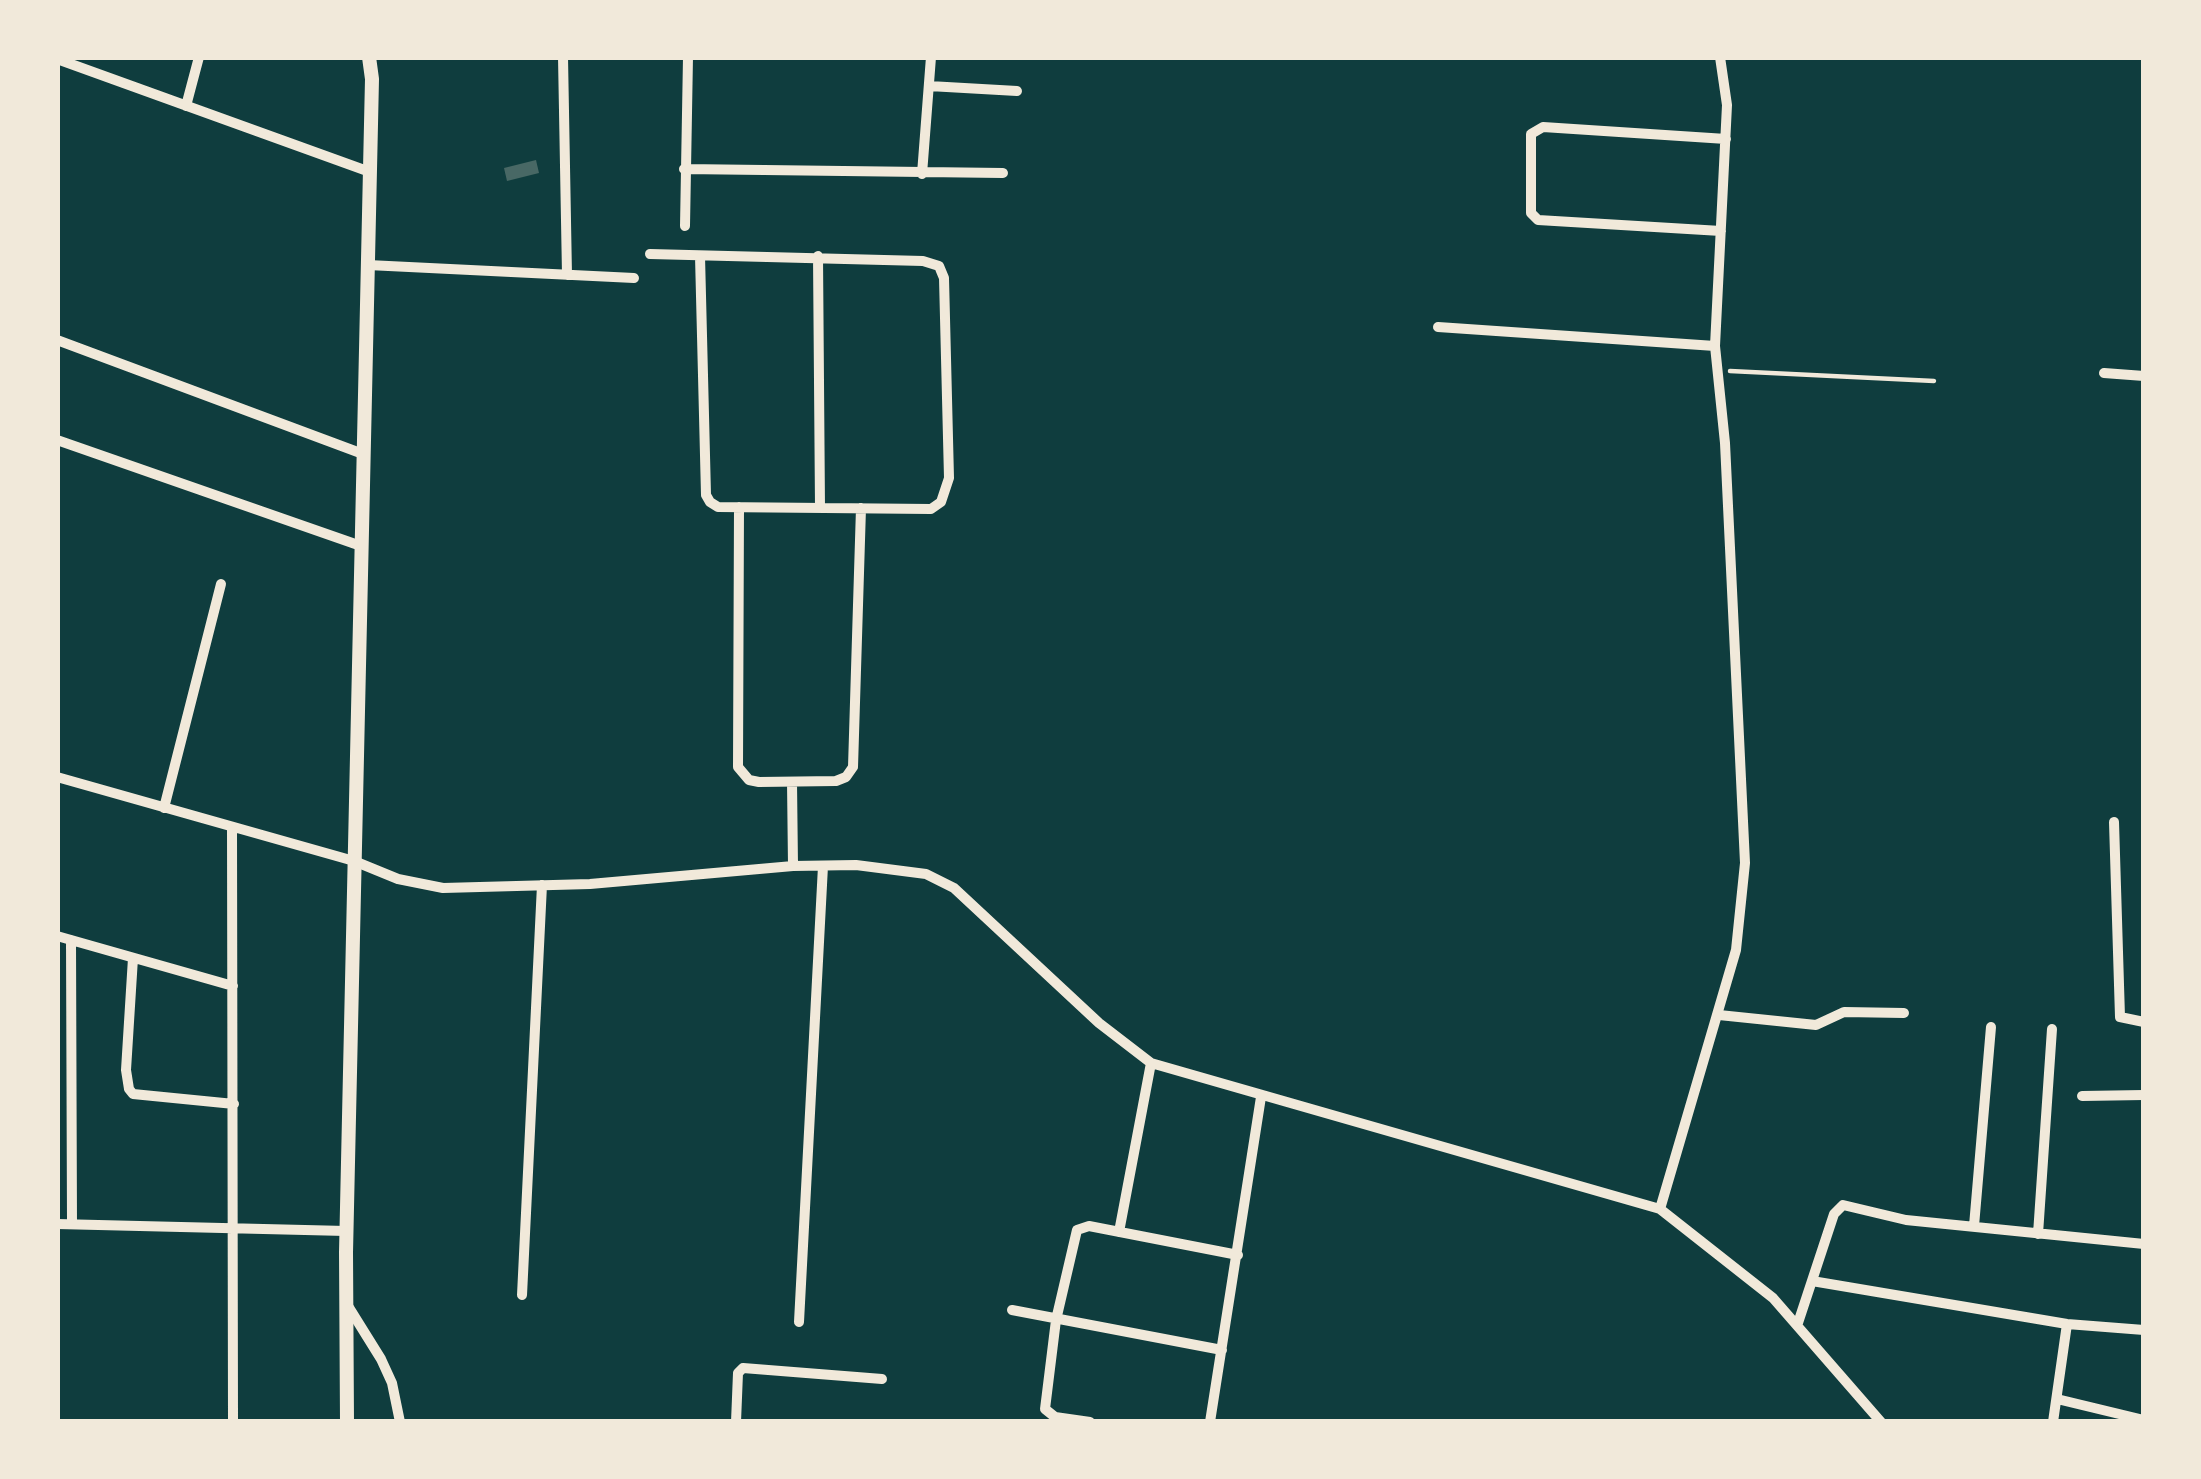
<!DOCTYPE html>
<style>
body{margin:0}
#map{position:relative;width:2201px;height:1479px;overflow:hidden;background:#0f3d3e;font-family:Montserrat,sans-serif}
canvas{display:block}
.frame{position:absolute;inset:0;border:60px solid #f1e9da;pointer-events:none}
</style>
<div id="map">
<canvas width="2201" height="1479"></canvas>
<div class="frame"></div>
</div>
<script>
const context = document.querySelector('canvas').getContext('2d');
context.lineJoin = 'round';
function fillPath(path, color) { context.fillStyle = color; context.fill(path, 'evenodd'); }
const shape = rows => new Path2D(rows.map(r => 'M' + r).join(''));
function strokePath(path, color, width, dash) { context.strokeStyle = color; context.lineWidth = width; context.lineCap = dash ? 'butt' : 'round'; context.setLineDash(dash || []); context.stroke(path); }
fillPath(shape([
 [536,160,539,173,507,181,504,168]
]), '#486865');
strokePath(shape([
 [1730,371,1934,381]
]), '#f1e9da', 4.5);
strokePath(shape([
 [563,57,567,275],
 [57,59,370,172],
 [929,86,1017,91],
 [186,106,199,57],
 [684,169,1003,173],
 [922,174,931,57],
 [685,226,688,57],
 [1721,231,1538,220,1531,213,1531,134,1543,127,1726,139],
 [650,254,923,261,939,266,944,278,949,478,941,502,931,509,718,507,710,502,706,495,700,256],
 [818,256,820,508],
 [368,265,634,278],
 [1438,327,1715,346],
 [57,340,363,454],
 [2104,373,2144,376],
 [57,440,361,546],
 [739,507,738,767,749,780,759,782,836,781,846,777,853,767,861,508],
 [57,777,354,861,398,879,443,888,590,884,793,866,856,865,926,874,954,888,1099,1023,1151,1063,1660,1209,1773,1298,1881,1422],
 [792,782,793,866],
 [164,808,221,584],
 [2114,822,2120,1017,2144,1022],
 [232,827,233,1422],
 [57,936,233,986],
 [71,940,72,1224],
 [133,958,126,1070,129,1089,133,1094,234,1104],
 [1719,1015,1816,1025,1844,1012,1904,1013],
 [2082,1096,2144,1095],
 [1660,1209,1736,950,1745,863,1725,443,1715,346,1727,105,1720,57],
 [57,1224,346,1231],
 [1974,1226,1991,1027],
 [1119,1232,1151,1063],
 [2038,1234,2052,1029],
 [1812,1281,2067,1324,2144,1330],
 [522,1295,542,885],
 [348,1306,381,1359,392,1383,400,1422],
 [1012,1310,1222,1350],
 [799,1322,823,866],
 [1798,1323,1834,1214,1843,1205,1906,1220,2144,1244],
 [2057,1399,2144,1420],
 [736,1422,738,1373,743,1368,882,1379],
 [1090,1422,1055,1417,1045,1409,1056,1320,1077,1230,1089,1226,1238,1255],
 [1210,1422,1261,1097],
 [2053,1422,2067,1324]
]), '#f1e9da', 10);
strokePath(shape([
 [347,1422,346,1252,372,79,369,57]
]), '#f1e9da', 14);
</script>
